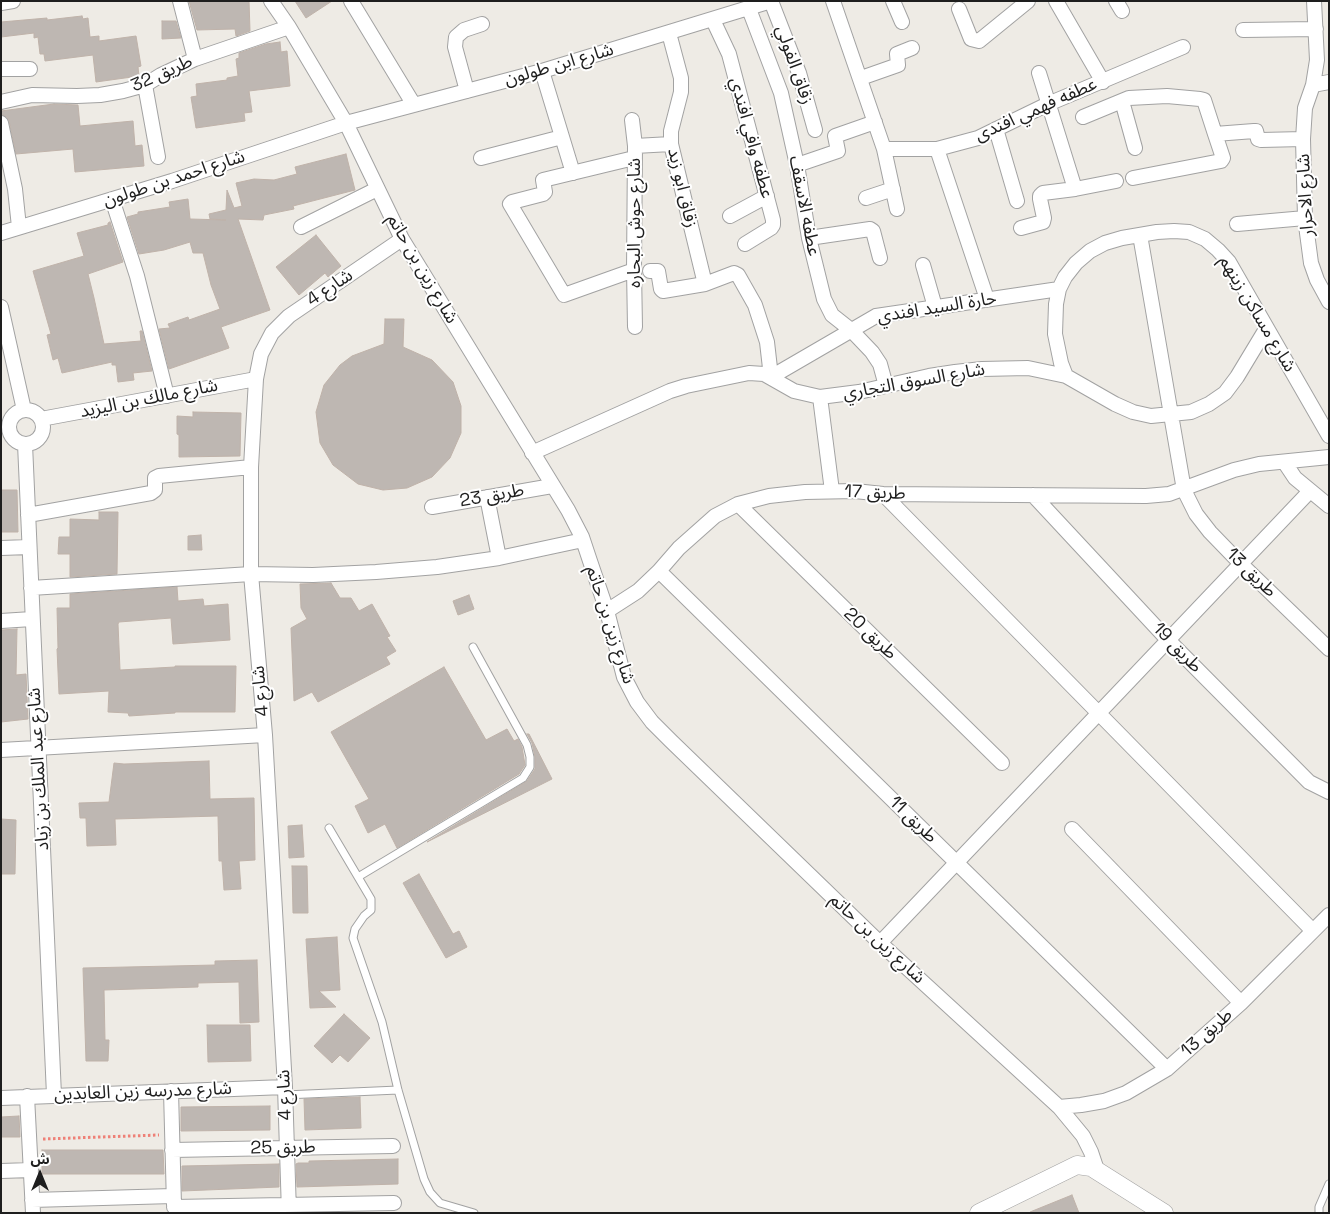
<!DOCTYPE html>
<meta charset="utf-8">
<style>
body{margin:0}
#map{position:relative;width:1330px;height:1214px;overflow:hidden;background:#eeebe5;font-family:"Space Grotesk","Noto Sans Arabic",sans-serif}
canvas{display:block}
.frame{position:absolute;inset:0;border:2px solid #1e1e1e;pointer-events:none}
.north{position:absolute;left:15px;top:1149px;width:50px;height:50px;-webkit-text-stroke:4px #fff;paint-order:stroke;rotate:0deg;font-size:14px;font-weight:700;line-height:20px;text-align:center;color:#1e1e1e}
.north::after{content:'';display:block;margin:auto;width:18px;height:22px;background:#1e1e1e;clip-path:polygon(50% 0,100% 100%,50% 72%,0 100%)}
</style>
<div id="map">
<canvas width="1330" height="1214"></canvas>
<div class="frame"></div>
<div class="north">ش</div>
</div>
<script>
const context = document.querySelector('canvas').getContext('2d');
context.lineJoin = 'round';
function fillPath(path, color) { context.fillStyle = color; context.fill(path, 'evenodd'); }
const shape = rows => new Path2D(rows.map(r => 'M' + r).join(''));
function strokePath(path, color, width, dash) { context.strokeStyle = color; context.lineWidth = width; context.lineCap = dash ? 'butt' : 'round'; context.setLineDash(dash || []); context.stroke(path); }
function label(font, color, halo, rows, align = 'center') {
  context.font = font + ' "Space Grotesk","Noto Sans Arabic",sans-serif'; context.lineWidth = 4; context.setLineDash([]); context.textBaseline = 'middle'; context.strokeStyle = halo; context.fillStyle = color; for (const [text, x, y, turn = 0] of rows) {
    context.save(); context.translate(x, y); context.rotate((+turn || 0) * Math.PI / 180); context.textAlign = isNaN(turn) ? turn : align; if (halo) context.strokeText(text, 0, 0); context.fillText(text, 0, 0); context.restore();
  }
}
const building = shape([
 [189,1,249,1,250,31,236,36,235,29,197,30,189,1],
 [295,1,332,1,306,18,295,1],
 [82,16,83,19,88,18,90,37,99,36,99,41,136,36,141,66,138,67,139,76,96,82,93,55,45,61,44,54,40,54,38,37,34,38,34,33,1,37,1,22,47,18,47,20,82,16],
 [162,21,176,21,181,38,162,39,162,21],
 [280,42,281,52,287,51,290,86,249,91,252,112,244,113,245,121,196,128,191,97,197,96,196,84,227,80,227,78,238,76,236,59,239,58,239,53,266,44,280,42],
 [54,104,78,105,80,126,133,121,135,146,142,145,144,166,75,172,73,149,16,154,9,121,7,117,1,114,1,111,54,104],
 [346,154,355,190,293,206,294,209,264,215,263,220,238,219,270,310,221,327,229,348,169,369,159,329,170,328,168,324,188,317,189,320,220,309,211,285,203,253,193,253,190,242,164,250,139,254,127,217,138,214,138,212,170,207,169,202,188,199,190,219,226,220,210,219,209,214,226,210,227,190,234,208,242,206,236,183,254,179,274,180,297,174,295,167,346,154],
 [110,222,123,262,88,274,94,298,104,344,141,341,140,331,142,331,152,371,133,373,134,380,118,382,116,365,112,365,112,362,62,373,58,358,53,360,47,335,51,334,33,271,84,256,77,233,108,225,108,223,110,222],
 [316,235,341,266,328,277,325,273,299,295,276,267,316,235],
 [385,319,404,319,403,347,432,360,453,382,461,406,461,433,450,458,432,477,407,488,383,490,358,484,333,465,320,443,316,412,324,385,340,365,352,356,384,344,385,319],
 [193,412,241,413,240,456,179,457,179,435,177,434,177,416,193,417,193,412],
 [1,490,17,490,18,532,1,532,1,490],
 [99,512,118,512,117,574,70,577,70,554,58,554,59,537,70,537,70,519,99,520,99,512],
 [201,535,202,550,188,550,188,536,201,535],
 [331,583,340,598,351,598,359,611,372,604,390,636,387,637,396,651,386,657,390,664,318,702,312,692,294,701,291,628,307,619,301,608,300,584,331,583],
 [177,587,178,601,203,599,204,606,228,604,230,640,173,644,171,618,119,622,118,624,120,670,175,667,175,666,236,666,235,712,175,712,175,713,129,716,128,713,108,712,109,691,59,694,57,649,58,648,57,608,70,608,70,594,177,587],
 [469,595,474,609,458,615,453,601,469,595],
 [17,629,16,675,26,674,28,719,1,722,1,630,17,629],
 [444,667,486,740,507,729,514,741,518,739,522,747,525,765,519,774,397,848,385,824,368,833,355,806,369,799,331,732,444,667],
 [527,734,529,734,552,779,427,842,527,781,535,769,535,757,532,743,527,734],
 [209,761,210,799,254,798,255,860,239,861,241,889,224,890,222,861,219,861,218,816,115,819,116,845,87,846,86,818,80,818,79,803,109,802,114,763,124,764,209,761],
 [1,819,16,820,15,874,1,874,1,819],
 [302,825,304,857,289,858,288,826,302,825],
 [292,866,307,866,308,913,293,913,292,866],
 [419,874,453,934,459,931,467,947,446,958,403,883,419,874],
 [337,937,340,990,319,991,336,1007,310,1008,306,939,337,937],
 [257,960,259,1022,240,1023,239,982,198,983,198,987,104,990,105,1040,109,1040,108,1061,86,1061,83,968,215,965,215,961,257,960],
 [344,1014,370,1038,348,1062,340,1055,332,1063,314,1046,344,1014],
 [207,1025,250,1025,251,1061,208,1062,207,1025],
 [360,1097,361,1128,305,1130,304,1099,360,1097],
 [270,1106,270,1130,181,1131,181,1107,270,1106],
 [19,1116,20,1137,1,1137,1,1117,19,1116],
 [42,1150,163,1150,164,1174,42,1174,42,1150],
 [398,1159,398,1184,297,1187,296,1164,298,1163,309,1163,309,1161,398,1159],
 [279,1164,279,1187,182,1191,182,1166,279,1164],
 [1072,1195,1079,1213,1031,1213,1030,1212,1072,1195]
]);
fillPath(building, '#beb7b2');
strokePath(building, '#bfb2a9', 1);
const service = shape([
 [329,828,371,899,371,910,364,916,355,929,353,938,382,1022,398,1090,424,1179,430,1192,440,1203,474,1213],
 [358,877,523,778,530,767,530,757,527,745,473,647],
 [285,1095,398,1090],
 [1319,1213,1319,1207,1329,1184]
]);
const minor = shape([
 [180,1,195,59],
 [271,1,289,27,346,123,402,239,568,510,582,537,590,561,607,611,624,677,637,702,652,722,671,741,880,943,1059,1107,1083,1136,1091,1152,1097,1170],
 [351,1,414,105],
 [771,1,799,73,815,130],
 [833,1,884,149,897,209],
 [893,1,902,22],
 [1056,1,1103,82],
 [1116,1,1122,11],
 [1314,1,1317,60,1313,85,1305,108,1303,139,1305,218,1311,263,1317,280,1329,302],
 [1,3,13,1],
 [749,9,781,93,797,165,809,238,824,299,832,315,851,330,872,352,880,364,886,386],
 [959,9,971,39,979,41,1028,1],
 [713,20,729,54,773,220,773,225,771,228,745,244],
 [1243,30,1316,29],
 [669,33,681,78,681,92,671,131,671,144,705,284],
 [1,69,30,69],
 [542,71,573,173],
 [1039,73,1075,189],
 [861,78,898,65,897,54,912,48],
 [145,85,158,157],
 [1313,85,1329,82],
 [467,91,455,47,456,37,464,30,482,24],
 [1122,101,1135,148],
 [1,102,32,95,77,96,100,95,123,91,145,85,161,75,195,59,289,27],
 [1083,117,1129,98,1167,96,1200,99,1204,100,1215,134,1254,131,1256,131,1258,139,1261,140,1303,139],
 [632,120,635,146,634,270,635,327],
 [1,123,15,189,19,227],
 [996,129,1017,201],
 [635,146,671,144],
 [884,149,937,149,978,138,1048,104,1183,47],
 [937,149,987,299],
 [481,158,562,137],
 [797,165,838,151,835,136,875,122],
 [1133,178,1221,161,1223,158,1215,134],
 [866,198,893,189],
 [112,199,137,276,167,396],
 [730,216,767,196],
 [1237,224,1305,218],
 [301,227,377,189],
 [1021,228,1043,222,1044,218,1040,199,1040,196,1043,193,1075,189,1116,181],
 [1,233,172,181,346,123,542,71,771,1],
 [1140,235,1184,490,1196,514,1210,532,1241,564,1329,649],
 [809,238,870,229,873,231,880,258],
 [923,265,935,307],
 [634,270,564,295,510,204,512,202,543,194,545,192,543,180,634,158],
 [650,271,658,271,661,289,663,291,705,284,734,273,738,275,755,305,767,342,771,377,876,316,1059,289],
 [1,307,24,410],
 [1066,376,1061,363,1055,334,1056,304,1059,289,1065,277,1076,263,1090,251,1105,243,1122,238,1157,232,1174,231,1189,232,1205,239,1218,250,1229,262,1329,436],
 [820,397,832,491],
 '9 427a17 17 0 1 1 34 0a17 17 0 1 1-34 0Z',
 [41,419,256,379],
 [25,444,54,1095],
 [532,453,670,391,686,386,749,373,764,374,794,391,820,397,859,392,929,376,955,372,982,369,1028,368,1066,376,1115,404,1133,412,1151,416,1191,412,1209,404,1225,393,1237,377,1266,329],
 [1285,463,1295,478,1329,506],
 [883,494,1312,930],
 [1033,495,1168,640,1309,782,1329,792],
 [487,497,499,558],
 [738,504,1002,763],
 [432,507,552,486],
 [28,515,151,493,155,490,155,478,159,476,251,467],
 [1,548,29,547],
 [659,571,1167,1069],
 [31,588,251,574,313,575,376,572,437,567,499,558,583,540],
 [607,611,638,591,659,571,679,548,715,516,738,504,769,496,805,492,855,491,883,494,1146,496,1169,494,1234,470,1259,464,1329,457],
 [1,621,32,619],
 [1,750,265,735],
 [1072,829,1241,1003],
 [880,943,1310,491],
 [171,1091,174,1205],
 [27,1096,33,1213],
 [1,1098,285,1087],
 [1059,1107,1081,1105,1104,1101,1126,1093,1167,1069,1241,1003,1329,915],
 [172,1150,393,1146],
 [1,1171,31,1170],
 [32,1200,173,1196],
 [174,1207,394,1203],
 [289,1213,285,1087,265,735,251,574,251,467,256,379,261,354,272,333,289,316,402,239]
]);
const tertiary = shape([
 [979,1213,1077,1165,1091,1167,1164,1213]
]);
strokePath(service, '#a2a2a2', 9);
strokePath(minor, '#a2a2a2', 16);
strokePath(tertiary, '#a2a2a2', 19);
strokePath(shape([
 [43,1139,159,1135]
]), '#ee8077', 3, [2.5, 2.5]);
strokePath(service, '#fff', 7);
strokePath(minor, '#fff', 14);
strokePath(tertiary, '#fff', 18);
label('18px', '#1e1e1e', '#fff', [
 ["شارع ابن طولون",559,65,-16],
 ["زقاق الفولي",794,65,71],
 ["طريق 32",162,74,-24],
 ["عطفه فهمي افندى",1036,110,-24],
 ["عطفه وافي افندي",751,138,75],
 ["شارع احمد بن طولون",174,179,-18],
 ["زقاق ابو زيد",682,188,77],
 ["شارع الاحرار",1306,195,-93],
 ["عطفه الاسقف",804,206,79],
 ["شارع حوش البحاره",635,223,-90],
 ["شارع زين بن حاتم",422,269,60],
 ["شارع 4",330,288,-34],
 ["حارة السيد افندي",937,308,-9],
 ["شارع مساكن زينهم",1257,314,59],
 ["شارع السوق التجاري",914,382,-10],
 ["شارع مالك بن اليزيد",149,399,-11],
 ["طريق 17",875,493,2],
 ["طريق 23",492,496,-10],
 ["طريق 13",1251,573,44],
 ["شارع زين بن حاتم",610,625,72],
 ["طريق 20",870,634,44],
 ["طريق 19",1177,648,46],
 ["شارع 4",261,691,-95],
 ["شارع عبد الملك بن زياد",39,769,-93],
 ["طريق 11",913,820,44],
 ["شارع زين بن حاتم",877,939,43],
 ["طريق 13",1207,1033,-42],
 ["شارع مدرسه زين العابدين",143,1092,-2],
 ["شارع 4",285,1095,-92],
 ["طريق 25",283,1148,-1]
]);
</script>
